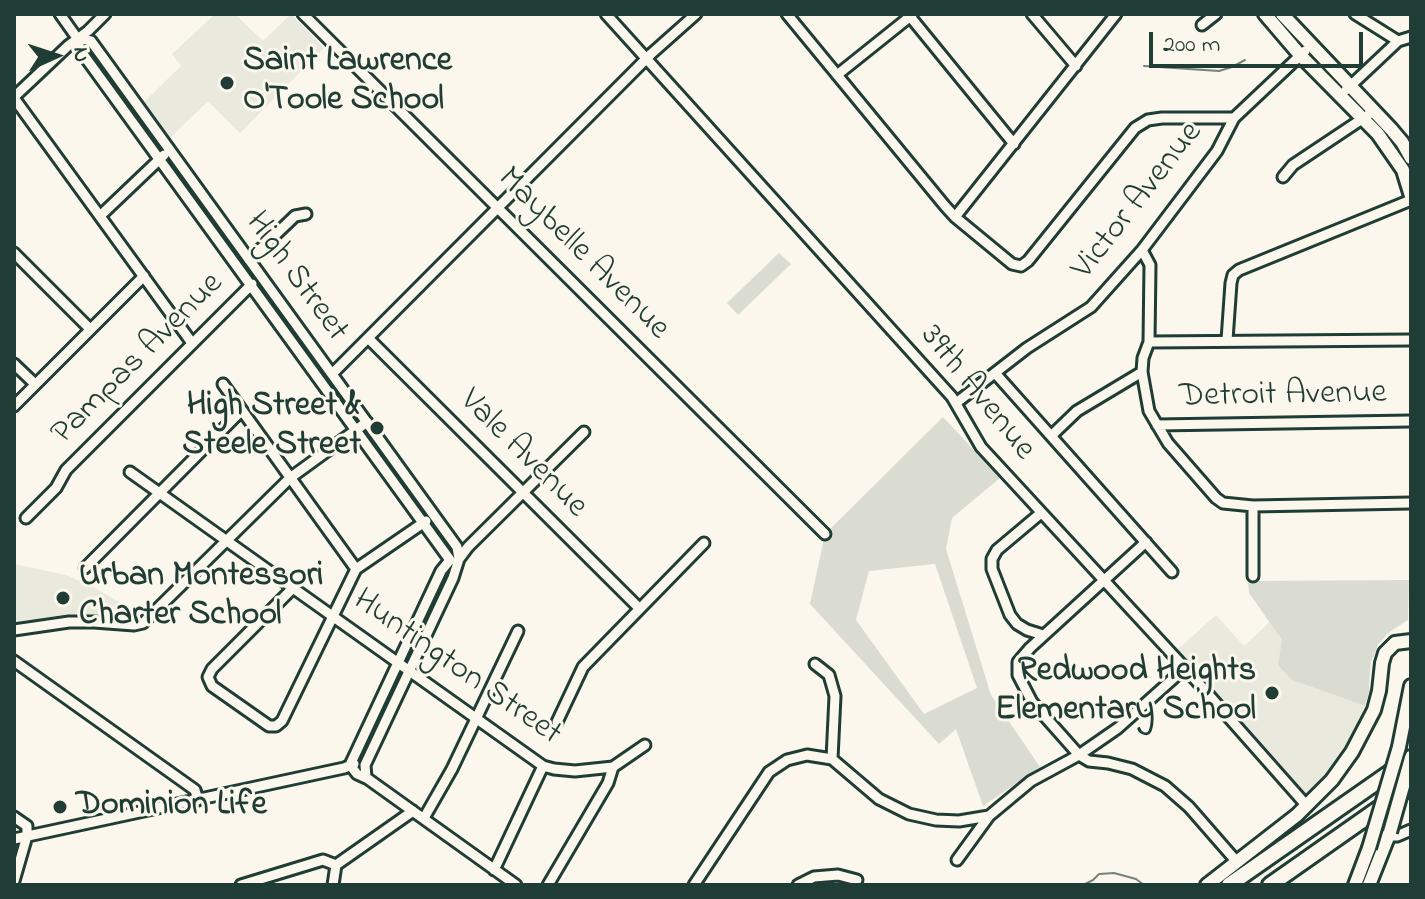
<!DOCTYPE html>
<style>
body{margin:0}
#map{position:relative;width:1425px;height:899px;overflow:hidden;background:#fbf7ec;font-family:"Indie Flower",sans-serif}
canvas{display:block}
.frame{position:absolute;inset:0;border:16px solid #1f3d34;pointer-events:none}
.north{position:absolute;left:16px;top:16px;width:80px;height:80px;-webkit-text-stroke:6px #fbf7ec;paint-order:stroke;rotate:87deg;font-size:22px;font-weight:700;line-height:32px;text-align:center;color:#1f3d34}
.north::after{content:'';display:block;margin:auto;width:28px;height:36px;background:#1f3d34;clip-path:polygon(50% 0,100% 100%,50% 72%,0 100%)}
.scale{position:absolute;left:1149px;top:32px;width:214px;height:36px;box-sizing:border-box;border:4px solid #1f3d34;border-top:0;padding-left:10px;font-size:24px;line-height:28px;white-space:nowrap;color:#1f3d34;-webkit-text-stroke:6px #fbf7ec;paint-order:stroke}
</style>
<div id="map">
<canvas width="1425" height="899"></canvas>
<div class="frame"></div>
<div class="north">N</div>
<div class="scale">200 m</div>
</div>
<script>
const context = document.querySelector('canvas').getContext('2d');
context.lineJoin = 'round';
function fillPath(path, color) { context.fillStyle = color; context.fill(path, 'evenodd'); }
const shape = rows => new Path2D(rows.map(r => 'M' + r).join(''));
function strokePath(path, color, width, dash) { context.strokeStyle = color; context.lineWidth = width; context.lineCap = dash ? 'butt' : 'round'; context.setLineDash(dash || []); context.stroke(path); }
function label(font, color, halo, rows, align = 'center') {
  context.font = font + ' "Indie Flower",sans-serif'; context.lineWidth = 6; context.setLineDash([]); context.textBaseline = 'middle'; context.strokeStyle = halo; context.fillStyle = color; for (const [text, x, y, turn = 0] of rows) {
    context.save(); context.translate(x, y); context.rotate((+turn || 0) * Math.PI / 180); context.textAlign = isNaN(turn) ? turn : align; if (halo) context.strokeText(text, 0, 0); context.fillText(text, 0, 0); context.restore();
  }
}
fillPath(shape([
 [215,14,235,14,263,41,291,14,324,48,240,133,208,101,170,138,144,102,181,66,172,54],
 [14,564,66,575,91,586,132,609,135,617,88,616,14,623],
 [1216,615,1244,646,1270,622,1282,640,1292,680,1365,706,1343,752,1325,775,1306,794,1177,650]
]), '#eae9de');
fillPath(shape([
 [779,253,791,264,738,315,727,303],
 [943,417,1000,478,952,518,946,549,991,695,1040,767,983,806,956,729,939,744,810,604,825,534],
 [935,564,977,688,924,714,856,620,869,571],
 [1409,580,1408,620,1388,633,1378,645,1371,662,1369,686,1370,689,1365,706,1292,680,1278,665,1282,640,1249,593,1248,581]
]), '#dbdcd1');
strokePath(shape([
 [1144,66,1219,71,1232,67,1245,60],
 [1083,885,1093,880,1099,874,1114,873,1136,879,1144,885]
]), '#74847b', 2);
const minor = shape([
 [60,14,77,38,80,50,450,560],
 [303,14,825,534],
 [606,14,952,397,981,447,1185,668,1307,806],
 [787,14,945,206,955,217,1012,264,1021,266,1028,261,1135,128,1148,120,1162,118,1234,118],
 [908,14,1014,144],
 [1032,14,1076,66],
 [1355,14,1398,41],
 [1202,25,1216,14],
 [77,38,91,41,457,547,459,559],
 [837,75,912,15],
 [1346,90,1398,41,1411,37],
 [14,97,69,45,88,31,105,14],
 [14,98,192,343],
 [1283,177,1293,165,1368,115],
 [100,216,164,155],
 [955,217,1116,14],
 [1142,250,1150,265,1149,342,1143,358,1142,372,1149,411,1168,443,1216,498,1223,503,1253,506,1411,503],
 [14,253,90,329],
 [249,260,295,216,306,214],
 [369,339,639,608],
 [1227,340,1231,283,1233,275,1239,270,1411,200],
 [1149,342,1411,340],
 [14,364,35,384],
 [333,373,651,54,696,14],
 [995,373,1172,572],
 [223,384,356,569],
 [956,403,1027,348,1091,307,1142,250,1217,151,1234,118,1305,51],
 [14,406,144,276],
 [1157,425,1411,421],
 [1051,436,1077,411,1142,372],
 [130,472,543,766,554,769,575,771,613,767,645,745],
 [1253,506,1253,576],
 [1041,513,997,550,992,559,992,569,1010,615,1017,624,1027,630,1043,635],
 [26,518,56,488,66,470,252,284],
 [1146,542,1030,648,1018,662,1018,675,1032,702,1079,755,1089,761,1108,763,1132,769,1165,786,1189,807,1237,862],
 [450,560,441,571,350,765,357,774,368,779,516,885],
 [85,568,241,411],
 [293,588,212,669,208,677,212,686,269,726,276,726,282,721,356,569,426,521],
 [14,630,69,622,94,622,134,625,143,623,290,478,367,422],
 [14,661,195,790,198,800],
 [815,664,829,675,835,696,832,759],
 [557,722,583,667,704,543],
 [366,777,365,765,453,578,459,559,468,547,584,432],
 [14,817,27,826,27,836,14,881],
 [424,818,452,769,518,631],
 [1375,833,1384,836,1397,836,1411,830],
 [14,839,344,768,354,764],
 [957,860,989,816,1031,781,1079,755,1118,728,1185,668],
 [494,870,543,766],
 [241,885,323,860,336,865,413,811],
 [333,885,336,865],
 [548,885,608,783,613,767],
 [694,885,769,772,787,760,807,755,832,759,879,799,909,814,936,820,959,821,989,816],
 [798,885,814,877,838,875,857,880]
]);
const major = shape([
 [1265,14,1300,55,1378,134,1403,170,1411,196],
 [1282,14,1391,129,1402,142,1411,158],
 [1399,747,1411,686],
 [1207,885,1297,815,1332,780,1352,752,1374,710,1379,691,1382,663,1385,653,1395,643,1411,641],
 [1355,885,1369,848],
 [1369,885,1390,832]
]);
const highway = shape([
 [1229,885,1411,758],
 [1270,885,1411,786]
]);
strokePath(minor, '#1f3d34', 15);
strokePath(major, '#1f3d34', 18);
strokePath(highway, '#1f3d34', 20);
strokePath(minor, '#fbf7ec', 9);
strokePath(major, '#fbf7ec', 12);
strokePath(highway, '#fbf7ec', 14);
const majorBridge = shape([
 [1390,832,1411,758],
 [1369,848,1399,747]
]);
strokePath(majorBridge, '#1f3d34', 18, []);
strokePath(majorBridge, '#fbf7ec', 12);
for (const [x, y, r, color] of [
 [227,83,8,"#1f3d34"],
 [377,428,8,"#1f3d34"],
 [63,598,8,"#1f3d34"],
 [1272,693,8,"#1f3d34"],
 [60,807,8,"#1f3d34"]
]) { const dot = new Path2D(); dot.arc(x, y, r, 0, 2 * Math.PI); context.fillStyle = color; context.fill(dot); strokePath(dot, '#fbf7ec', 3); }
label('bold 34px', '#1f3d34', '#fbf7ec', [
 ["Saint Lawrence",243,63],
 ["O'Toole School",243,102],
 ["High Street &",361,408,"right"],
 ["Steele Street",361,447,"right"],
 ["Urban Montessori",79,578],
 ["Charter School",79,617],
 ["Redwood Heights",1256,673,"right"],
 ["Elementary School",1256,712,"right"],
 ["Dominion Life",76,807]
], 'left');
label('34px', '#1f3d34', '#fbf7ec', [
 ["Victor Avenue",1139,202,-52],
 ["Maybelle Avenue",582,255,45],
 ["High Street",295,278,54],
 ["Pampas Avenue",139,360,-45],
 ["39th Avenue",976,394,51],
 ["Detroit Avenue",1283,397,-1],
 ["Vale Avenue",522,455,45],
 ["Huntington Street",456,669,35]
]);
</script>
